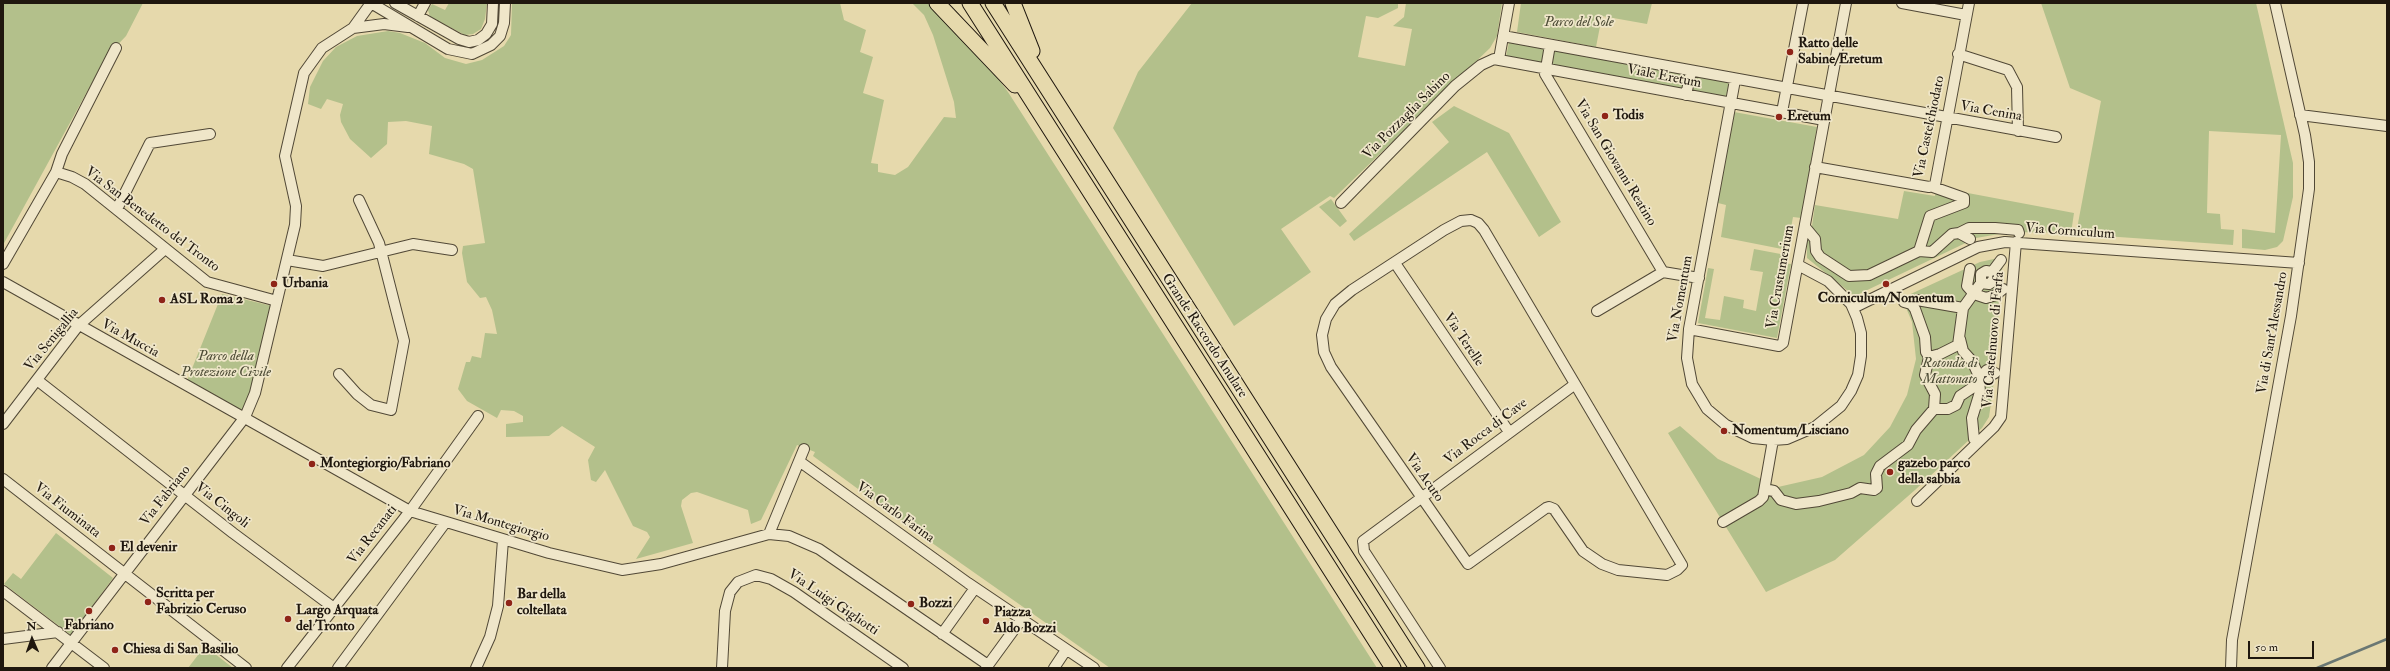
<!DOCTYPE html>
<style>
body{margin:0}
#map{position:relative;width:2390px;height:671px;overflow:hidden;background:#e6d9ac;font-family:"IM FELL Double Pica",serif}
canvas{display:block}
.frame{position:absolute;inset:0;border:4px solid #1f170e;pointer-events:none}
.north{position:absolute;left:12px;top:619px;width:40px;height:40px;-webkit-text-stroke:3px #efe6c9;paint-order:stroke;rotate:358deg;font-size:11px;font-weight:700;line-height:16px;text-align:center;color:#1f170e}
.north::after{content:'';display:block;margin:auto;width:14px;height:18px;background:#1f170e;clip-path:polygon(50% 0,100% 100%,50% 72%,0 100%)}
.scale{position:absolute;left:2248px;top:641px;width:66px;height:18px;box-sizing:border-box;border:2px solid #1f170e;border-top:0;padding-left:5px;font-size:12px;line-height:14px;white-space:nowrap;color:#1f170e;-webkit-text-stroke:3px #efe6c9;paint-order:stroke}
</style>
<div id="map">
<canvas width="2390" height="671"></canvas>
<div class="frame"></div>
<div class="north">N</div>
<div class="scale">50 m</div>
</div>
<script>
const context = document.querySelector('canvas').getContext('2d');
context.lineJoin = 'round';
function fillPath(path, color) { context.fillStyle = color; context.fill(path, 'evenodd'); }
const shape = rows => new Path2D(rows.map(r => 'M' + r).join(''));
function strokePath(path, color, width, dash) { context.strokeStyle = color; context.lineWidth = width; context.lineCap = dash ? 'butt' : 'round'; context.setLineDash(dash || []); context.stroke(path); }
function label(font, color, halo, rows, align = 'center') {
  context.font = font + ' "IM FELL Double Pica",serif'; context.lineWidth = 3.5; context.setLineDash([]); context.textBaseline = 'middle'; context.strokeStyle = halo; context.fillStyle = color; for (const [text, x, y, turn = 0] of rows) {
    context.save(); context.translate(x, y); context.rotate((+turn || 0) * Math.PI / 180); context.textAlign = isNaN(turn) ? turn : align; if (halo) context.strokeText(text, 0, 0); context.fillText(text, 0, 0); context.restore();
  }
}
fillPath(shape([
 [3,3,143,3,126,36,106,57,3,245],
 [449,3,487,3,485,19,481,29,473,34,465,35,430,17,428,10,432,4,445,10],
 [512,3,840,3,844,20,866,30,860,52,873,57,863,93,884,100,871,163,878,164,878,172,895,175,908,167,944,117,956,118,954,102,933,35,924,15,912,3,934,3,983,58,1008,92,1377,668,1110,668,925,538,813,456,815,452,797,445,761,520,751,524,748,510,697,492,691,493,682,500,681,506,693,543,636,559,650,537,647,532,633,526,605,470,596,482,591,480,588,460,595,447,562,426,549,436,506,437,506,424,523,422,523,416,514,411,501,410,497,418,467,401,458,389,466,362,470,362,472,356,481,358,485,333,497,334,492,310,486,297,480,298,467,282,462,253,463,246,485,243,473,169,464,164,429,154,432,126,406,121,388,122,387,144,371,158,350,139,341,122,340,115,343,104,327,99,321,109,308,104,310,87,323,61,336,47,357,36,388,31,400,33,425,43,445,58,466,64,482,60,504,46,511,35],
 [1192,3,1398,3,1398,8,1378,18,1366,16,1358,57,1405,66,1412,29,1393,26,1404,17,1406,3,1502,3,1497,36,1490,48,1334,198,1330,196,1281,229,1311,272,1234,326,1113,128,1138,72],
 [1521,3,1652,3,1647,24,1602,16,1596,47,1517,32],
 [2041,3,2256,3,2293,163,2293,197,2283,241,2277,247,2265,250,2242,248,2242,229,2275,233,2281,135,2209,131,2207,213,2220,214,2221,229,2234,230,2233,245,2076,234,2101,101,2070,88],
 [1509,42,1544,48,1542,63,1506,57],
 [1554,50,1685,74,1682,90,1551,65],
 [1694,76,1729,82,1726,98,1691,92],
 [1454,106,1509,133,1561,222,1539,237,1487,152,1354,241,1349,234,1449,142,1432,122],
 [1734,112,1817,127,1801,218,1793,217,1787,250,1721,237,1726,205,1718,203],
 [1936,187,2074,213,2071,233,2011,232,1976,238,1859,294,1853,295,1807,258,1807,241,1810,240,1815,205,1898,219,1904,191,1935,196],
 [1331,199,1347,221,1340,227,1319,207],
 [1754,249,1786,255,1784,263,1791,264,1777,338,1698,323,1708,268,1714,269,1705,318,1720,320,1724,296,1744,300,1743,308,1756,311,1763,272,1750,270],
 [2003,257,1993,389,1989,417,1982,428,1915,490,1835,560,1766,592,1668,433,1680,426,1718,459,1778,487,1822,477,1864,455,1890,427,1907,395,1916,359,1912,322,1902,298,1980,262],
 [222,294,272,306,252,389,243,411,187,381],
 [56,533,113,578,71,635,4,584,13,573,21,579],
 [205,646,233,668,188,668]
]), '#b3c08b');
strokePath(shape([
 [2317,668,2387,639]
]), '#6a7773', 2.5);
const minor = shape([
 [371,3,448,49,472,54,491,45,500,36,504,23,505,3],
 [395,3,459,39,469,42,478,40,486,34,492,24,493,3],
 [1902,3,1966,15],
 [418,16,425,3],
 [353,28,384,24,408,27],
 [1503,36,2056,137],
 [1550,45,1545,74,1663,272],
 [1958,54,2008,70,2017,87,2018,131],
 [1499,59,1509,3],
 [1735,80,1689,329,1687,358,1692,384,1707,409,1726,425,1753,438,1773,440,1787,439,1815,427,1841,406,1851,391,1858,375,1861,356,1861,333,1857,318,1851,304,1828,281,1798,265],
 [1686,95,1691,72],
 [1782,112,1803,3],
 [2300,115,2387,126],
 [1815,167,1929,187,1935,185,1969,3],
 [56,172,72,177,85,184,207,282,277,301],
 [1341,203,1455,86,1481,65,1494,59,1824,120],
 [117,209,150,143,210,134],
 [1471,220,1478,223,1484,230,1682,565,1677,570,1667,575,1618,570,1602,564,1583,551,1554,509,1549,507,1546,508,1468,564,1331,367,1324,352,1322,335,1326,319,1335,304,1352,290,1444,230,1461,221,1471,220],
 [1805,227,1815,239,1816,251,1820,257,1849,276,1869,275,1919,251,1930,216,1964,203,1964,198,1933,187],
 [1959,233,1969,228,1995,228,2018,230,2019,233],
 [1919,251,1932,252,1952,234,1959,233,1970,239],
 [287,260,323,266,413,244,452,250],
 [1395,263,1509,432],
 [3,264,56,172,62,154,116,48],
 [1970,269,1967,286,1974,294,1986,298,1996,295,2003,289],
 [3,282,410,511,549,553,622,570,661,564,769,534,789,536,819,549,988,665],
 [1981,283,1989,284,1992,282,1994,277,1992,272],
 [1904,302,1911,304,1915,309,1925,337,1926,352,1929,357,1940,354,1958,345,1963,308,1981,283,1981,274,1986,271,1992,272,2001,260],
 [1911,304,1917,300,1963,308],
 [1853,308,1978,247,2005,242,2299,263],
 [1597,311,1663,272,1699,278],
 [1689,329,1779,346,1783,343,1846,3],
 [1929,357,1925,375,1935,394,1934,409,1948,409,1956,405,1960,396,1978,384,1982,375,1988,377,1995,373,1987,370,1982,375,1978,374,1972,361,1963,351,1960,339],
 [339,374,357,394,371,405,391,410,404,341,379,243,359,200],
 [37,380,233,533,334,608],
 [3,424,78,326,165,249],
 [1974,439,1972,418,1980,392,1979,379],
 [799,461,968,583,1094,668],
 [3,479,246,668],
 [1769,490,1774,491,1781,500,1796,504,1819,501,1851,493,1860,488,1874,490,1877,488,1876,474,1880,466,1908,445,1916,430,1934,409],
 [1917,501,1994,427,2001,417,2016,242],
 [1723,522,1759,501,1763,497,1773,440],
 [769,534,804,449],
 [3,591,104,668],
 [942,634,975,588],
 [3,639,58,632],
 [52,668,245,417,255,393,295,225,296,206,285,156,304,73,322,48,353,28,371,3],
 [287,668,410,511,478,416],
 [338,668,445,523],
 [476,668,490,637,498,606,503,540],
 [722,668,725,611,730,592,738,582,756,575,771,579,794,592,903,668],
 [986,668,1021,620],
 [1054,668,1066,650],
 [1440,668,1364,551,1363,541,1574,385],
 [2231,668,2232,640,2291,316,2309,189,2309,162,2305,135,2275,3]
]);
const highway = shape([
 [937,3,1015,85],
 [970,3,1393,668],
 [993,3,1417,668],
 [1013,3,1032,51]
]);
strokePath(minor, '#514836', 12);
strokePath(highway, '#1f170e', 17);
strokePath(minor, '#efe6c9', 10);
strokePath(highway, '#e6d9ac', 15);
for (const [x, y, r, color] of [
 [1790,52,4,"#8f2418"],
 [1605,116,4,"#8f2418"],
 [1779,117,4,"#8f2418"],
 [274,284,4,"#8f2418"],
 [1886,284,4,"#8f2418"],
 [162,300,4,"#8f2418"],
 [1724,431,4,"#8f2418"],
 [312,464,4,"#8f2418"],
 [1890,472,4,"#8f2418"],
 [112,548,4,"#8f2418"],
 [148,602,4,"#8f2418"],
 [509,603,4,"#8f2418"],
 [911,604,4,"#8f2418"],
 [89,611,4,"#8f2418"],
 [288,619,4,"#8f2418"],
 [986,621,4,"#8f2418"],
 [115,650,4,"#8f2418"]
]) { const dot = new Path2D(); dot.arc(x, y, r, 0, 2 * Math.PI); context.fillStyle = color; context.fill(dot); strokePath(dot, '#efe6c9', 1.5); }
label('italic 14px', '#4b4a34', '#efe6c9', [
 ["Parco del Sole",1579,23],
 ["Parco della",226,357],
 ["Protezione Civile",226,373],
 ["Rotonda di",1950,364],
 ["Mattonato",1950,380]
]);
label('bold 14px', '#1f170e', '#efe6c9', [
 ["Ratto delle",1798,44],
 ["Sabine/Eretum",1798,60],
 ["Todis",1613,116],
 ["Eretum",1787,117],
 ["Urbania",282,284],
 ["Corniculum/Nomentum",1886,299,"center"],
 ["ASL Roma 2",170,300],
 ["Nomentum/Lisciano",1732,431],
 ["Montegiorgio/Fabriano",320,464],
 ["gazebo parco",1898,464],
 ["della sabbia",1898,480],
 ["El devenir",120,548],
 ["Scritta per",156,594],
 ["Fabrizio Ceruso",156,610],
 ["Bar della",517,595],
 ["coltellata",517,611],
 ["Bozzi",919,604],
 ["Largo Arquata",296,611],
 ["del Tronto",296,627],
 ["Piazza",994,613],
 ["Aldo Bozzi",994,629],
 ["Fabriano",89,626,"center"],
 ["Chiesa di San Basilio",123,650]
], 'left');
label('14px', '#1f170e', '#efe6c9', [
 ["Viale Eretum",1664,77,11],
 ["Via Cenina",1991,112,10],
 ["Via Pozzaglia Sabino",1407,116,-45],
 ["Via Castelchiodato",1930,127,-78],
 ["Via San Giovanni Reatino",1615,163,59],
 ["Via San Benedetto del Tronto",152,220,37],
 ["Via Corniculum",2070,232,4],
 ["Via Crustumerium",1781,277,-80],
 ["Via Nomentum",1681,299,-80],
 ["Via di Sant'Alessandro",2273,333,-80],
 ["Grande Raccordo Anulare",1204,336,57],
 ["Via Muccia",130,339,29],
 ["Via Senigallia",52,340,-51],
 ["Via Terelle",1463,340,56],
 ["Via Castelnuovo di Farfa",1994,340,-85],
 ["Via Rocca di Cave",1486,432,-37],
 ["Via Acuto",1424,478,55],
 ["Via Fabriano",166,496,-52],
 ["Via Cingoli",222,506,38],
 ["Via Fiuminata",67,511,38],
 ["Via Carlo Farina",895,513,36],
 ["Via Montegiorgio",501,524,16],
 ["Via Recanati",373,535,-52],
 ["Via Luigi Gigliotti",833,603,34]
]);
</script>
